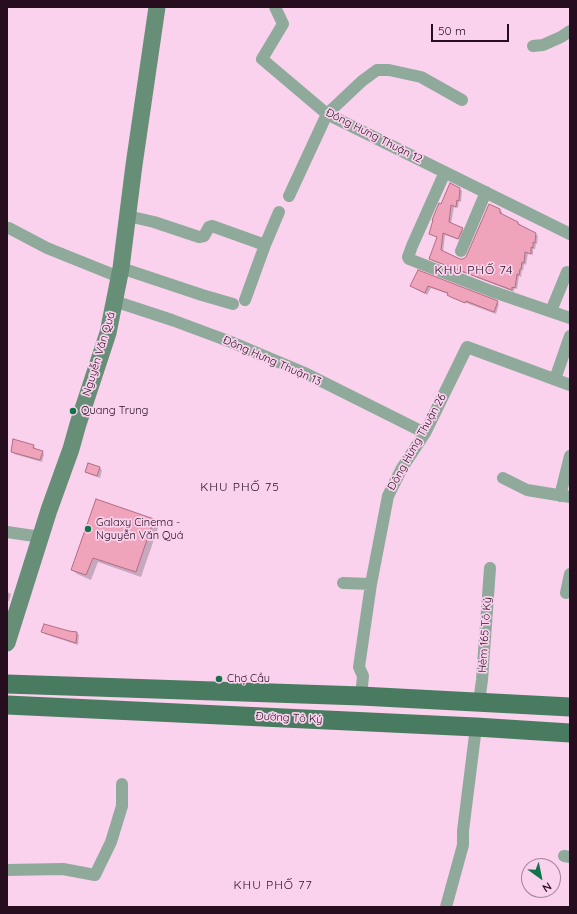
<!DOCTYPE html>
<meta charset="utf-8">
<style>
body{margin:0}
#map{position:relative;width:577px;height:914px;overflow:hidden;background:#fad2ed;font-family:Quicksand,sans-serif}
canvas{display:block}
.frame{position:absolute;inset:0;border:8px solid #260e1f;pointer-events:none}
.north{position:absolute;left:521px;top:858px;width:40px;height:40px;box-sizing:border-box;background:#fad2ed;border:1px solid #a5849b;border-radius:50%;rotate:147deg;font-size:11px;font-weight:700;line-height:16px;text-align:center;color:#260e1f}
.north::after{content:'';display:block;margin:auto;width:14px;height:18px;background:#10734a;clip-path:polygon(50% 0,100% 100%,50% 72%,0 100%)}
.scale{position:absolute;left:431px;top:24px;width:78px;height:18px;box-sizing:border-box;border:2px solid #260e1f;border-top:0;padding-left:5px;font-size:12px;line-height:14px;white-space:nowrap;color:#260e1f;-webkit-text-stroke:3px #fad2ed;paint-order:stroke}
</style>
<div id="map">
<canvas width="577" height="914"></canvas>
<div class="frame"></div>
<div class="north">N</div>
<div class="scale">50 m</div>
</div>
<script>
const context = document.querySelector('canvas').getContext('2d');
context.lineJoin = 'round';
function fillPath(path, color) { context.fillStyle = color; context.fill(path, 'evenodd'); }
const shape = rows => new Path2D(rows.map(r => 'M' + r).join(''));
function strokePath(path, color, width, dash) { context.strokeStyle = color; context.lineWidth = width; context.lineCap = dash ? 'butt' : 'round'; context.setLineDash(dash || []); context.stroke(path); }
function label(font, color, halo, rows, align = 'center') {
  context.font = font + ' Quicksand,sans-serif'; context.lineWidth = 3.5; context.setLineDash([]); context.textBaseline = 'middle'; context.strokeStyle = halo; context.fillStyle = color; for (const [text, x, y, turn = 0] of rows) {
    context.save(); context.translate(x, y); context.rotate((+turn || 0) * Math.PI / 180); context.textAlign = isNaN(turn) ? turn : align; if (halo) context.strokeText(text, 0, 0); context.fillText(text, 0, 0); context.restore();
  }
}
fillPath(shape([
 [460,189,462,191,461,202,459,201,458,208,454,207,451,224,464,231,460,240,445,235,443,252,460,260,467,257,500,210,502,212,502,215,518,223,538,236,537,244,536,244,535,249,533,249,533,255,528,253,526,265,524,264,523,271,522,270,521,277,519,276,517,289,514,288,514,292,433,261,430,259,438,238,430,233,442,205],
 [418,272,497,302,499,304,496,314,450,297,448,294,431,288,427,295,414,288,412,286],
 [14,441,34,446,36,450,42,452,44,454,42,462,14,454,12,452],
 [89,464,100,468,102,470,100,478,89,474,86,472],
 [96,500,154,520,159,525,141,577,98,562,91,580,77,574,72,569],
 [7,592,11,594,9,601,7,601],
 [42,632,77,633,79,635,78,645,45,634]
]), '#0003');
const building = shape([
 [450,183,460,188,459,201,457,200,456,207,451,205,449,222,463,228,458,239,443,233,441,250,460,259,463,259,466,257,489,204,500,209,500,213,518,222,518,224,536,233,535,243,533,242,533,248,531,247,531,254,525,252,524,263,522,262,521,269,520,269,519,275,517,274,515,288,512,287,512,290,429,259,437,237,429,234,433,220,432,220,439,203,441,204,450,183],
 [418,270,498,301,494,312,466,301,465,303,453,298,447,295,448,293,428,286,425,293,410,286,418,270],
 [13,439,34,445,33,448,43,451,40,460,11,452,13,439],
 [88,463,100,467,97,476,85,472,88,463],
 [96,499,154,519,136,572,93,558,86,575,71,570,96,499],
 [44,624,69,631,77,632,76,643,41,632,44,624]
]);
fillPath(building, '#f0a4bc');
strokePath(building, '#b36c84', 1);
strokePath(shape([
 [275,7,283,24,262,59,327,114,570,234],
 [533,46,543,45,561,37,570,31],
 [445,172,412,246,408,257,409,259,491,291,570,318],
 [289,196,327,114,362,81,377,70,389,70,421,77,462,100],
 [128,216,154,222,199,237,204,236,209,227,212,226,265,245],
 [9,228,47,248,119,277],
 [461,251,486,192],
 [121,268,202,295,233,304],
 [245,300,265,245,279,212],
 [114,301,172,320,231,342,307,374,425,433],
 [551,311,567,272],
 [555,379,570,336],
 [503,478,527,490,570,497],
 [560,496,570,456],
 [7,532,41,537],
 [343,583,371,584],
 [566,593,570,574],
 [361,696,363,676,359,667,371,584,388,496,402,468,425,433,467,347,570,385],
 [479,702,482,680,490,568],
 [564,856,570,857],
 [7,870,63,869,95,875,111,842,122,806,122,784],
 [446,907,463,845,463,831,476,727]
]), '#8faa9a', 12);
strokePath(shape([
 [7,643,49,510,71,449,78,424,108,333,121,268,134,165,157,7]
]), '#678f78', 17);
strokePath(shape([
 [7,684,361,696,570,707],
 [7,705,476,727,570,733]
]), '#497b60', 19);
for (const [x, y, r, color] of [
 [73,411,4,"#10734a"],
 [88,529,4,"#10734a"],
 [219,679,4,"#10734a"]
]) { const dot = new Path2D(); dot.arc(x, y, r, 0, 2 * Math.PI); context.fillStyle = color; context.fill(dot); strokePath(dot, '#fad2ed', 1.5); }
label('11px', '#260e1f', '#fad2ed', [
 ["Đông Hưng Thuận 12",374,136,27],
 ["Nguyễn Văn Quá",99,354,-73],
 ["Đông Hưng Thuận 13",272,361,24],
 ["Đông Hưng Thuận 26",417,442,-61],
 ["Hẻm 165 Tô Ký",485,635,-86],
 ["Đường Tô Ký",289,718,3]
]);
label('11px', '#260e1f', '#fad2ed', [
 ["Quang Trung",81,411],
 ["Galaxy Cinema -",96,523],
 ["Nguyễn Văn Quá",96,536],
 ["Chợ Cầu",227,679]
], 'left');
context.letterSpacing = '1px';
label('12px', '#260e1f', '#fad2ed', [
 ["KHU PHỐ 74",474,270],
 ["KHU PHỐ 75",240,487],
 ["KHU PHỐ 77",273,885]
]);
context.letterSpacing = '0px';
</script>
